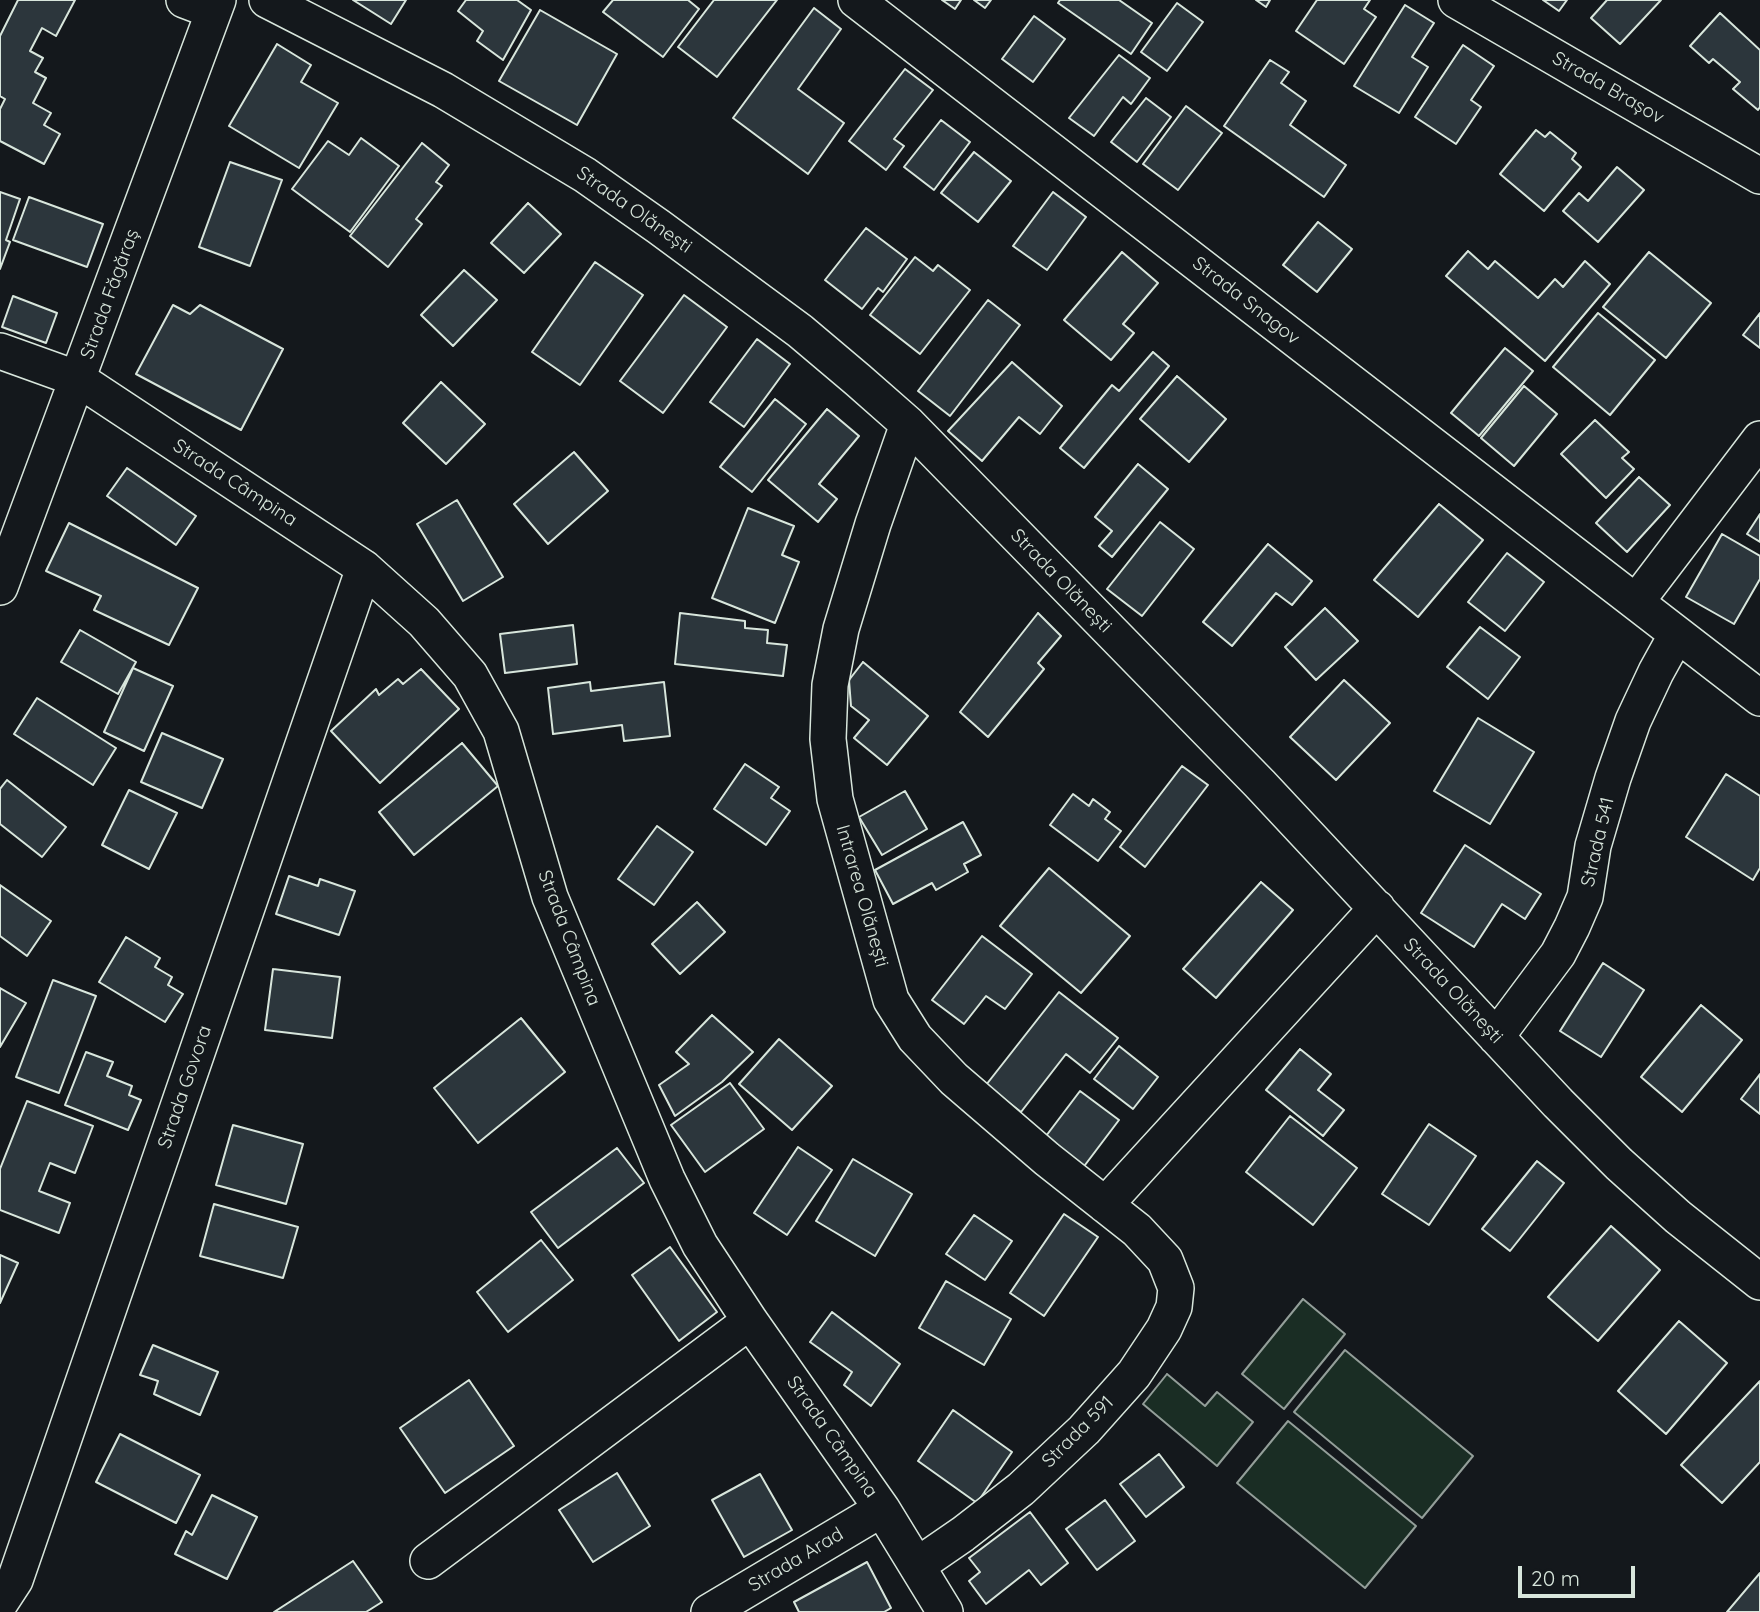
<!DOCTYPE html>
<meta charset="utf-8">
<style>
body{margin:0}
#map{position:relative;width:1760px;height:1612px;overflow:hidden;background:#14181c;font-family:Quicksand,sans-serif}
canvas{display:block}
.scale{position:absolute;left:1518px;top:1566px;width:117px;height:32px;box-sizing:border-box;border:4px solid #d8e6dc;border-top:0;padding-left:9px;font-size:21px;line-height:24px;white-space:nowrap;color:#d8e6dc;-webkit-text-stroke:5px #14181c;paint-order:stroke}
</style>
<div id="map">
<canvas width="1760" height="1612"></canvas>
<div class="scale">20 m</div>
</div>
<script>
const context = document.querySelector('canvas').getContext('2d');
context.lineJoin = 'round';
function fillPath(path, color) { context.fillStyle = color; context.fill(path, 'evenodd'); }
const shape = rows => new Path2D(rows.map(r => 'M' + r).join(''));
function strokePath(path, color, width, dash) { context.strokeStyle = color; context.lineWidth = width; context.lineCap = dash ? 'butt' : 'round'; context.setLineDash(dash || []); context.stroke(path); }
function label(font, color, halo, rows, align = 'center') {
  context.font = font + ' Quicksand,sans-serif'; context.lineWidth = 5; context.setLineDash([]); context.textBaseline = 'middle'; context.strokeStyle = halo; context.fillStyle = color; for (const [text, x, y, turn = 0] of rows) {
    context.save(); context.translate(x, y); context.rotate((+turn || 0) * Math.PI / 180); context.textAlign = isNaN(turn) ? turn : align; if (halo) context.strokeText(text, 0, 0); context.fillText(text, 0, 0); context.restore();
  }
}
const green = shape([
 [1303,1299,1345,1334,1284,1409,1242,1374,1303,1299],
 [1345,1350,1473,1456,1422,1518,1294,1412,1345,1350],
 [1167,1374,1205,1406,1217,1392,1253,1422,1217,1466,1143,1404,1167,1374],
 [1288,1421,1416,1526,1365,1588,1237,1483,1288,1421]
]);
fillPath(green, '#1a2d24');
strokePath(green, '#939e99', 2);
const building = shape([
 [18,0,75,0,56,36,42,28,30,51,43,58,35,72,46,78,33,103,51,113,44,125,60,134,44,164,0,141,0,109,5,99,0,96,0,36,18,0],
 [353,0,406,0,391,24,353,0],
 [466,0,517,0,531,10,503,60,477,41,483,31,458,11,466,0],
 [613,0,688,0,699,9,663,57,603,12,613,0],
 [714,0,777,0,717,77,678,47,714,0],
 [942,0,961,0,955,9,942,0],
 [974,0,991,0,985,8,974,0],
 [1060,0,1119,0,1152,23,1131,54,1058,3,1060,0],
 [1256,0,1270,0,1266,7,1256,0],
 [1317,0,1370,0,1364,9,1376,17,1344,64,1296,31,1317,0],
 [1543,0,1567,0,1559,11,1543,0],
 [1607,0,1661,0,1620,44,1591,18,1607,0],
 [1177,3,1203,22,1167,71,1141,52,1177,3],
 [1405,5,1434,23,1412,57,1428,67,1399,113,1354,86,1405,5],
 [814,8,841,29,798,89,844,123,808,174,733,118,814,8],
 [540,10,617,54,577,125,499,81,540,10],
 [1720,13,1760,50,1760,107,1758,110,1733,89,1740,82,1713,59,1709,63,1690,46,1720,13],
 [1034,16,1065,39,1033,82,1002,59,1034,16],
 [277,44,311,65,301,82,338,103,299,168,229,126,277,44],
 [1463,45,1494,66,1471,100,1481,107,1456,144,1415,117,1463,45],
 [1119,55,1150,78,1131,104,1123,97,1094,136,1069,118,1119,55],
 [1270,60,1289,72,1281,83,1306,101,1290,125,1346,165,1324,197,1224,126,1270,60],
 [905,69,933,90,894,139,904,146,886,170,849,141,905,69],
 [1146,98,1171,117,1137,162,1111,142,1146,98],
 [1186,106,1222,133,1178,190,1143,164,1186,106],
 [941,120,970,142,934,190,904,167,941,120],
 [1536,130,1545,137,1550,132,1576,153,1572,159,1581,167,1544,211,1500,174,1536,130],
 [361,138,399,166,350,232,292,189,328,141,349,155,361,138],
 [422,143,449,165,436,182,442,186,416,219,422,224,388,267,350,236,422,143],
 [974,152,1011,181,978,222,941,193,974,152],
 [230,162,282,180,250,266,199,247,230,162],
 [1617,167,1644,190,1598,242,1563,211,1579,193,1588,201,1617,167],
 [0,192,20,199,6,240,10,242,0,269,0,192],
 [1053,192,1086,217,1047,270,1013,246,1053,192],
 [29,197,103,224,87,267,13,240,29,197],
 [528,203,561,234,524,273,491,243,528,203],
 [1318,222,1352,249,1317,292,1283,265,1318,222],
 [866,228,907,259,883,292,878,288,862,309,825,280,866,228],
 [1468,251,1488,269,1495,261,1538,298,1555,279,1563,287,1585,261,1610,284,1545,361,1446,276,1468,251],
 [1122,252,1158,283,1123,324,1134,333,1111,360,1064,320,1122,252],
 [1649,252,1711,303,1666,358,1603,307,1649,252],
 [915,257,933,271,938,265,970,290,920,354,870,315,915,257],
 [595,262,643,295,580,385,532,352,595,262],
 [464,270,497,300,453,346,421,315,464,270],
 [684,295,727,327,663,413,620,381,684,295],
 [13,296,57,313,46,343,2,327,13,296],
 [988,300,1020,325,950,416,918,391,988,300],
 [173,305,190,314,200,305,283,349,241,430,136,374,173,305],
 [1598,313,1655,360,1610,415,1553,367,1598,313],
 [1760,313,1760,348,1743,335,1760,313],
 [757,339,790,364,744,427,710,402,757,339],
 [1505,348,1533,371,1479,436,1451,413,1505,348],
 [1153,352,1169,366,1084,468,1060,448,1112,385,1119,391,1153,352],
 [1012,362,1062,406,1040,434,1019,417,982,461,948,431,1012,362],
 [1177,376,1226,419,1189,462,1140,419,1177,376],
 [441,382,485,424,446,464,403,423,441,382],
 [1524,386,1557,414,1514,466,1481,438,1524,386],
 [775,399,806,424,752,492,720,467,775,399],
 [827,409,859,436,819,484,837,499,818,522,768,480,827,409],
 [1595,420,1629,452,1622,458,1634,469,1606,498,1561,454,1595,420],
 [574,452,608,491,548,544,514,504,574,452],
 [1138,464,1168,489,1112,557,1099,546,1112,531,1095,517,1138,464],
 [127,468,196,516,176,545,107,496,127,468],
 [1639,477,1670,505,1627,552,1596,523,1639,477],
 [457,500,503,577,463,601,417,524,457,500],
 [1439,504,1483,540,1418,617,1374,580,1439,504],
 [748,508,794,526,782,555,799,562,775,623,712,598,748,508],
 [1760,514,1760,542,1747,534,1760,514],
 [1160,522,1194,549,1142,616,1107,589,1160,522],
 [69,523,198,588,169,645,94,610,101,596,46,571,69,523],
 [1722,534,1760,556,1760,579,1734,624,1686,597,1722,534],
 [1268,544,1312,581,1292,605,1276,593,1232,646,1203,622,1268,544],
 [1507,553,1544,582,1505,631,1468,602,1507,553],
 [1325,608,1358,641,1316,680,1285,647,1325,608],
 [680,613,745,621,745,628,768,630,767,643,787,645,783,676,675,664,680,613],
 [1038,613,1061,636,1038,663,1044,669,988,737,960,712,1038,613],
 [573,625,577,664,505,673,500,634,573,625],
 [1480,627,1520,657,1488,699,1447,667,1480,627],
 [80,630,136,662,118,694,61,662,80,630],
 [863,662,928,716,887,765,854,738,869,720,851,706,849,680,863,662],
 [133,668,173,686,144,751,104,732,133,668],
 [421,669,459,709,380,783,331,731,376,689,379,695,398,679,403,684,421,669],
 [1344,680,1390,723,1336,780,1290,737,1344,680],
 [590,682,591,691,664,682,670,736,624,741,622,725,553,734,548,688,590,682],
 [37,698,116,748,93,785,14,734,37,698],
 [1478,718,1534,752,1490,824,1434,791,1478,718],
 [162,733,223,759,202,808,141,782,162,733],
 [462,743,498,786,414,855,379,812,462,743],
 [745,764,779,787,771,798,790,811,766,845,714,809,745,764],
 [1182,766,1208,785,1145,867,1120,847,1182,766],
 [1726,774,1760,796,1760,868,1753,880,1686,837,1726,774],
 [7,780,66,827,42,857,0,824,0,789,7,780],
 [129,790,177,813,149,869,102,845,129,790],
 [905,791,927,829,882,855,859,817,905,791],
 [1073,794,1089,806,1093,799,1110,812,1105,819,1121,831,1098,861,1050,825,1073,794],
 [963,822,981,855,964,864,968,872,936,890,932,883,893,904,875,870,963,822],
 [657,826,693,852,654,905,618,879,657,826],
 [1465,845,1541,894,1525,919,1502,904,1474,947,1421,913,1465,845],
 [1049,868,1130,936,1081,993,1000,926,1049,868],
 [289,876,318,886,320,879,355,891,339,935,276,914,289,876],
 [1261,882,1293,910,1216,998,1183,969,1261,882],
 [0,885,51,921,27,956,0,936,0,885],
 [697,902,725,932,680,974,652,944,697,902],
 [982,936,1032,974,1005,1009,986,996,964,1024,932,1000,982,936],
 [126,937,160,958,155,967,172,977,168,985,183,994,165,1022,99,982,126,937],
 [1603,963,1644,990,1601,1057,1560,1031,1603,963],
 [273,969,340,977,332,1038,265,1030,273,969],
 [53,980,96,996,59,1093,16,1077,53,980],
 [0,988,26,1003,0,1047,0,988],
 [1059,992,1118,1038,1090,1073,1066,1054,1021,1112,986,1085,1059,992],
 [1701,1005,1742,1040,1682,1112,1641,1077,1701,1005],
 [712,1015,753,1052,722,1082,675,1116,659,1085,689,1064,676,1052,712,1015],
 [521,1018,565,1072,478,1143,434,1088,521,1018],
 [779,1039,832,1086,792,1130,739,1084,779,1039],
 [1119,1046,1158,1077,1133,1109,1094,1079,1119,1046],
 [1300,1049,1331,1074,1318,1090,1344,1110,1323,1136,1266,1090,1300,1049],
 [86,1052,113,1062,107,1076,132,1086,129,1095,141,1100,128,1130,65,1105,86,1052],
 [1760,1074,1760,1114,1741,1099,1760,1074],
 [730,1083,764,1129,705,1172,671,1125,730,1083],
 [1080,1091,1119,1120,1082,1169,1043,1140,1080,1091],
 [27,1101,93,1126,75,1173,50,1163,39,1191,70,1203,59,1233,0,1210,0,1169,27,1101],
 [1290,1116,1357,1168,1313,1225,1246,1172,1290,1116],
 [1429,1124,1476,1156,1429,1225,1382,1194,1429,1124],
 [233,1125,303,1144,286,1204,216,1185,233,1125],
 [798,1147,832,1170,787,1235,754,1213,798,1147],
 [617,1148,644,1183,558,1248,531,1212,617,1148],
 [853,1159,912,1194,875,1256,816,1221,853,1159],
 [1537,1161,1564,1183,1510,1251,1482,1229,1537,1161],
 [214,1204,298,1227,283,1278,200,1256,214,1204],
 [1064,1214,1098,1237,1044,1316,1010,1293,1064,1214],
 [974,1215,1012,1241,985,1280,946,1254,974,1215],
 [1611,1226,1660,1270,1598,1341,1548,1297,1611,1226],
 [541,1240,573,1280,508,1332,477,1292,541,1240],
 [670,1247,717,1312,679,1341,632,1275,670,1247],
 [0,1255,18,1263,0,1303,0,1255],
 [946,1281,1011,1319,984,1365,919,1328,946,1281],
 [832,1312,900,1364,871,1406,844,1385,852,1372,810,1342,832,1312],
 [1679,1321,1727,1363,1666,1434,1618,1391,1679,1321],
 [153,1345,218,1372,200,1415,154,1394,158,1381,140,1375,153,1345],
 [469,1380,514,1446,445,1493,400,1428,469,1380],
 [1760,1381,1760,1462,1722,1503,1681,1465,1760,1381],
 [953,1410,1012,1452,977,1503,918,1461,953,1410],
 [120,1434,200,1475,176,1523,96,1482,120,1434],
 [1159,1454,1184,1487,1146,1517,1120,1484,1159,1454],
 [617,1473,650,1526,593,1562,559,1510,617,1473],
 [760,1474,792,1530,744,1557,712,1500,760,1474],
 [212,1495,257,1517,227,1579,175,1554,186,1531,192,1535,212,1495],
 [1105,1500,1135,1541,1097,1570,1066,1529,1105,1500],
 [1030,1512,1068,1563,1041,1585,1029,1570,986,1604,969,1581,980,1572,969,1558,1030,1512],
 [353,1561,382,1602,366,1612,274,1612,353,1561],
 [867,1562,891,1608,884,1612,799,1612,794,1602,867,1562],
 [1760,1573,1760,1612,1727,1612,1760,1573]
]);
fillPath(building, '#2c363c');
strokePath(building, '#d8e6dc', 2);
const minor = shape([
 [184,0,213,11],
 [267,0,443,90,585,175,659,227,800,331,858,380,908,424,1260,784,1558,1103,1619,1164,1678,1217,1760,1282],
 [856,0,1760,698],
 [1456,0,1760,176],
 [0,351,78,379,364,568,424,622,470,675,501,731,550,897,667,1179,700,1245,750,1321,882,1509,945,1612],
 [908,424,873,524,841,629,830,685,828,739,835,799,891,1000,915,1038,954,1079,1047,1159,1137,1230,1165,1260,1176,1288,1174,1307,1164,1329,1134,1374,1084,1430,1021,1489,963,1534,918,1565],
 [0,587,218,0],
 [1636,602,1760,439],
 [1496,1037,1558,954,1572,927,1585,897,1593,846,1613,778,1633,721,1656,672,1677,634],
 [1105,1205,1377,908],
 [428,1561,750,1321],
 [0,1603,15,1580,364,568],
 [709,1612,882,1509]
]);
strokePath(minor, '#d8e6dc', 38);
strokePath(minor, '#14181c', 35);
label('19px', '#d8e6dc', '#14181c', [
 ["Strada Brașov",1608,88,30],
 ["Strada Olănești",634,210,35],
 ["Strada Făgăraș",110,294,-70],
 ["Strada Snagov",1246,301,38],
 ["Strada Câmpina",235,483,33],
 ["Strada Olănești",1061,581,46],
 ["Strada 541",1598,842,-77],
 ["Intrarea Olănești",862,896,74],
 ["Strada Câmpina",569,938,69],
 ["Strada Olănești",1453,991,47],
 ["Strada Govora",185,1087,-71],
 ["Strada 591",1078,1432,-45],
 ["Strada Câmpina",832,1437,55],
 ["Strada Arad",796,1560,-31]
]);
</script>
